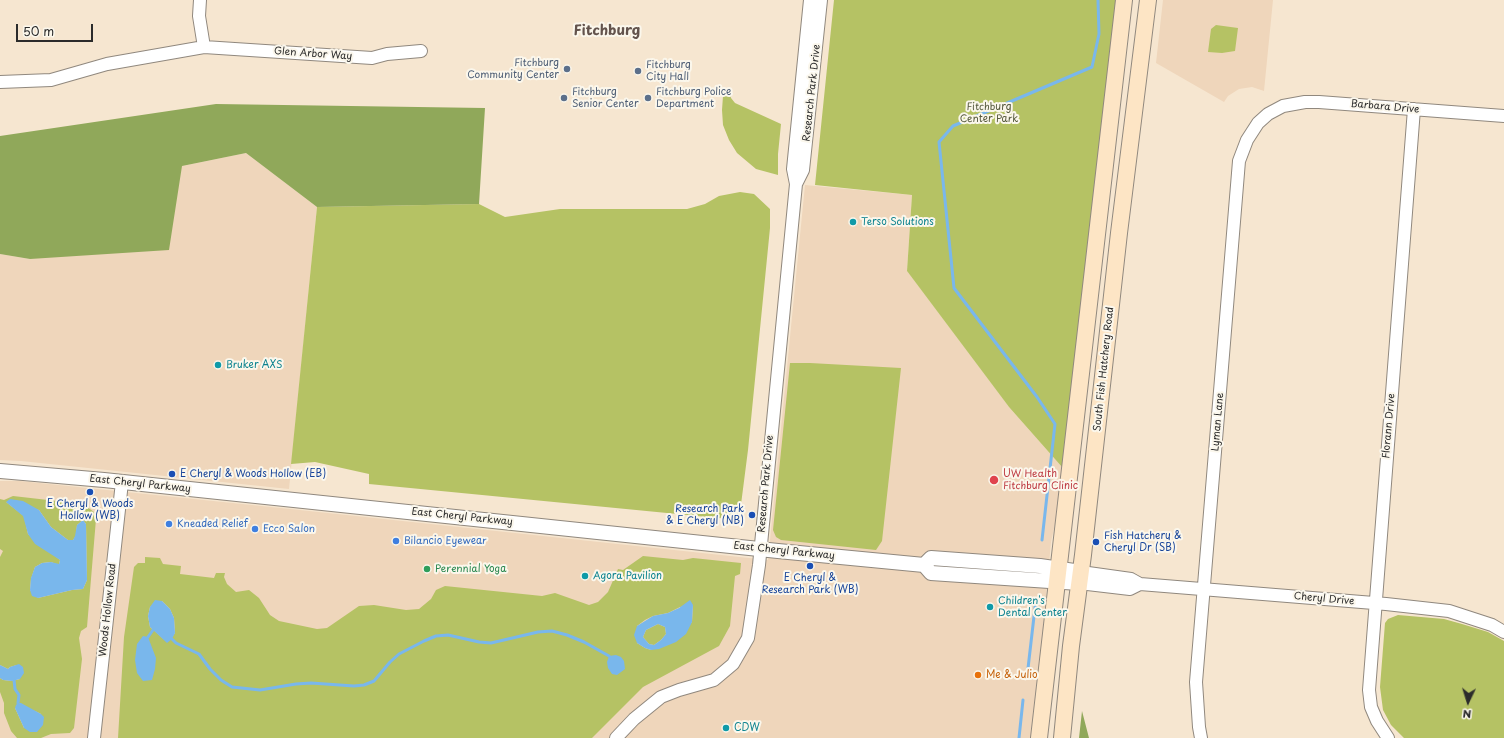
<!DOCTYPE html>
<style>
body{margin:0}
#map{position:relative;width:1504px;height:738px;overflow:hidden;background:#f6e6d0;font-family:"Playpen Sans",sans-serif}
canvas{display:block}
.north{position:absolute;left:1448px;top:682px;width:40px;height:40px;-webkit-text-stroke:3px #fbf7ec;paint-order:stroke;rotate:184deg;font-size:11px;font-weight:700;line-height:16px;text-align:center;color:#2b2b2b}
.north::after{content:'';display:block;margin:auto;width:14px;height:18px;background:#2b2b2b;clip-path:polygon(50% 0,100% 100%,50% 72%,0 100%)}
.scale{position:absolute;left:16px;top:24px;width:77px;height:18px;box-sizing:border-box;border:2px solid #2b2b2b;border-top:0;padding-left:5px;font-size:12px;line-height:14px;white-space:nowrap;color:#2b2b2b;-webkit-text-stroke:3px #fbf7ec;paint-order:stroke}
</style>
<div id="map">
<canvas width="1504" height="738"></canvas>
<div class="north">N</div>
<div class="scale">50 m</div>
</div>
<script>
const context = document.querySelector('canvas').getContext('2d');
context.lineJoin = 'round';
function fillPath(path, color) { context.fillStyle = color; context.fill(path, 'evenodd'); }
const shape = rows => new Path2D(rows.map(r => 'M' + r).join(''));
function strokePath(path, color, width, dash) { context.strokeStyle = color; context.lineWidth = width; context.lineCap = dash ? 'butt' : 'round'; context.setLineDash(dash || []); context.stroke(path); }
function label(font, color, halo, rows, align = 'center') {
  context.font = font + ' "Playpen Sans",sans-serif'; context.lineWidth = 4; context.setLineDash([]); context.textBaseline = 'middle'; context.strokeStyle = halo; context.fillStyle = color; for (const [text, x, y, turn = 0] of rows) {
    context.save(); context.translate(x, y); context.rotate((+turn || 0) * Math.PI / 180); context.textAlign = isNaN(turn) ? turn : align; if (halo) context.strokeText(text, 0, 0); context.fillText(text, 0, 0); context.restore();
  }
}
fillPath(shape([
 [1163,0,1273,0,1264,91,1252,87,1239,89,1228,96,1224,102,1156,63],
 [246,153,317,207,289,489,21,461,0,460,0,254,30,259,182,166],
 [805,185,912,195,907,271,1009,407,1062,467,1061,497,1051,542,1039,674,1031,738,0,738,0,481,20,481,281,508,768,560]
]), '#efd6bb');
fillPath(shape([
 [834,0,1116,0,1062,467,1009,407,907,271,912,195,815,185],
 [1216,25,1238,28,1235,51,1222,53,1208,52,1211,29],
 [726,94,730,94,731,98,735,103,781,124,778,154,778,175,756,169,737,153,729,140,723,125,722,110,723,96],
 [740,192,754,194,770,209,770,228,748,450,739,520,369,484,369,474,315,462,291,464,317,207,479,204,505,217,560,209,687,209,705,204,719,196],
 [790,363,810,363,901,368,882,541,876,550,781,540,776,537,773,530],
 [13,496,83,504,94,512,96,519,87,627,81,631,79,638,82,659,74,728,70,733,51,734,41,738,17,738,11,731,4,713,4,703,0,692,0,678,3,680,12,681,20,679,17,665,10,667,8,669,0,665,0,557,3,551,0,549,0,499,4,500],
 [6,502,39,510,51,527,68,540,73,540,76,536,77,525,83,520,86,524,87,580,83,589,72,590,38,598,30,590,31,579,35,567,42,563,51,562,56,564,59,564,60,560,28,534,24,516],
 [15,708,35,711,41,714,24,728],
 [643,556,683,560,693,558,741,563,740,574,735,576,730,626,719,646,643,687,592,738,118,738,124,637,134,567,138,563,145,563,145,557,160,558,163,564,181,566,180,574,214,578,216,573,225,573,224,577,227,584,236,592,249,590,259,598,270,615,279,621,317,629,327,628,359,606,374,605,406,610,419,609,431,599,436,590,445,586,542,596,555,593,589,605,598,602,608,592,618,569,623,570],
 [162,601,170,609,174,618,175,633,167,642,150,627,148,616,150,607],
 [693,605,692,622,651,650,645,648,637,643,637,626,645,620,653,616,668,613,680,607],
 [1398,615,1444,619,1462,624,1488,632,1504,641,1504,738,1404,738,1391,725,1383,710,1380,687,1385,623,1388,619],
 [658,624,665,627,666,634,661,640,654,645,649,644,643,637,646,630]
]), '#b5c264');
fillPath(shape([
 [216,104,485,108,479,204,317,207,246,153,182,166,169,250,30,259,0,254,0,136],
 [1082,711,1089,738,1079,738]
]), '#90a85a');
fillPath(shape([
 [10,499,23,501,39,510,51,527,68,540,73,540,75,536,77,525,83,520,86,524,87,580,83,589,72,590,38,598,32,596,30,590,31,578,35,567,42,563,51,562,59,564,60,560,35,544,28,534,23,516,6,502],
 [155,600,162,601,170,609,174,618,175,633,172,639,167,643,150,627,148,616,150,607],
 [690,600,693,605,692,622,686,634,676,642,659,649,651,650,645,648,637,643,634,635,637,626,653,616,668,613,679,608],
 [658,624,665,627,666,634,661,640,654,645,649,644,643,637,646,630],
 [143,636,148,637,156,658,155,669,152,680,143,681,137,673,135,660,137,644],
 [616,655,621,657,624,661,625,669,617,675,612,674,608,668,607,662,609,656],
 [19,664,23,667,24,673,20,679,12,681,3,680,0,678,0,665,8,669,10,667],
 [18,703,21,703,41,714,44,717,43,725,37,732,30,732,24,728,15,708,16,705]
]), '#79b7ec');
strokePath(shape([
 [1042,540,1055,424,1037,397,954,288,939,142,953,126,1092,67,1099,34,1098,0],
 [148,637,153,630],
 [172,639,176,643,199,654,210,669,221,680,232,687,260,690,296,684,311,683,354,686,364,685,374,681,390,662,399,654,424,641,436,636,448,635,479,642,491,643,538,632,552,631,567,635,584,642,609,656],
 [1027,677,1036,599],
 [14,680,15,689,19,695,18,703],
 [1019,738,1023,700]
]), '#79b7ec', 3);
const minor = shape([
 [200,0,199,16,204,47],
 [0,82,51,80,107,64,204,47,372,58,387,54,421,51],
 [796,184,793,169,810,0],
 [1081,572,1131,579,1140,584,1386,604,1449,611,1492,625,1504,632],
 [1079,583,1130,589,1140,584],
 [94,738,122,482],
 [616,738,634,719,661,697,679,690,714,680,733,664,748,638,759,565,796,184,803,170,821,0],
 [1201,738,1199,727,1196,682,1239,161,1247,140,1258,123,1268,114,1283,106,1305,102,1319,102,1504,116],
 [1388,738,1377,721,1371,707,1369,690,1414,109]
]);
const tertiary = shape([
 [0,471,104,480,778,551,924,565,931,573,1079,583],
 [924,565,931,558,1040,566,1081,572]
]);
const secondary = shape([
 [1039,738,1124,0],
 [1062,738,1071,646,1083,555,1119,233,1148,0]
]);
strokePath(minor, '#90887e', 14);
strokePath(tertiary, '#90887e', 16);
strokePath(secondary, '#90887e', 18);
strokePath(minor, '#fff', 12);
strokePath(tertiary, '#fff', 14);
strokePath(secondary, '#fde5c5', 16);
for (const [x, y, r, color] of [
 [567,69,4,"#5c6f8a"],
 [638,71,4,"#5c6f8a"],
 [564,98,4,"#5c6f8a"],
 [648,98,4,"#5c6f8a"],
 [853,222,4,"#0f9aa8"],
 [218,365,4,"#0f9aa8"],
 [172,474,4,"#1a4fb4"],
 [994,480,5,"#e0444e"],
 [90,492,4,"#1a4fb4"],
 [752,515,4,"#1a4fb4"],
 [169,524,4,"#3f7fe0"],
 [255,529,4,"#3f7fe0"],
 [396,541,4,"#3f7fe0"],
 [1096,542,4,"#1a4fb4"],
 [810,566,4,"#1a4fb4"],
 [427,569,4,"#2e9e5b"],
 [585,576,4,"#0f9aa8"],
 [990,607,4,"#0f9aa8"],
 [978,675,4,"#e8710a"],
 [726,728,4,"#0f9aa8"]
]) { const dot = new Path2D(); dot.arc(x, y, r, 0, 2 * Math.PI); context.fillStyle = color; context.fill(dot); strokePath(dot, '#fbf7ec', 1.5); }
label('10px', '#2b2b2b', '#fbf7ec', [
 ["Glen Arbor Way",313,54,4],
 ["Research Park Drive",812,93,-84],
 ["Barbara Drive",1385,107,5],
 ["South Fish Hatchery Road",1104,369,-84],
 ["Lyman Lane",1218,422,-85],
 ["Florann Drive",1389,426,-85],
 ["East Cheryl Parkway",140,484,6],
 ["Research Park Drive",766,484,-85],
 ["East Cheryl Parkway",462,517,6],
 ["East Cheryl Parkway",784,551,6],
 ["Cheryl Drive",1324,599,5],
 ["Woods Hollow Road",108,610,-84]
]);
label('10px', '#4e5e75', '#fbf7ec', [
 ["Fitchburg",559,63,"right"],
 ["Community Center",559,75,"right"],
 ["Fitchburg",646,65],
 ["City Hall",646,77],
 ["Fitchburg",572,92],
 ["Senior Center",572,104],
 ["Fitchburg Police",656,92],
 ["Department",656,104]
], 'left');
label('10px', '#54583c', '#fbf7ec', [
 ["Fitchburg",989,107],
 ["Center Park",989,119]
]);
label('10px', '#0d838f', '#fbf7ec', [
 ["Terso Solutions",861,222],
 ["Bruker AXS",226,365],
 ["Agora Pavilion",593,576],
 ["Children's",998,601],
 ["Dental Center",998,613],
 ["CDW",734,728]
], 'left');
label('10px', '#164399', '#fbf7ec', [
 ["E Cheryl & Woods Hollow (EB)",180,474],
 ["E Cheryl & Woods",90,504,"center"],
 ["Hollow (WB)",90,516,"center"],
 ["Research Park",744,509,"right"],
 ["& E Cheryl (NB)",744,521,"right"],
 ["Fish Hatchery &",1104,536],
 ["Cheryl Dr (SB)",1104,548],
 ["E Cheryl &",810,578,"center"],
 ["Research Park (WB)",810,590,"center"]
], 'left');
label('10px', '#be3a42', '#fbf7ec', [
 ["UW Health",1003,474],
 ["Fitchburg Clinic",1003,486]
], 'left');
label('10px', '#366cbe', '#fbf7ec', [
 ["Kneaded Relief",177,524],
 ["Ecco Salon",263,529],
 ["Bilancio Eyewear",404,541]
], 'left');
label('10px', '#27864d', '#fbf7ec', [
 ["Perennial Yoga",435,569]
], 'left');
label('10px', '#c56008', '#fbf7ec', [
 ["Me & Julio",986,675]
], 'left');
label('bold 14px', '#63534c', '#fbf7ec', [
 ["Fitchburg",607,31]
]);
</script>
